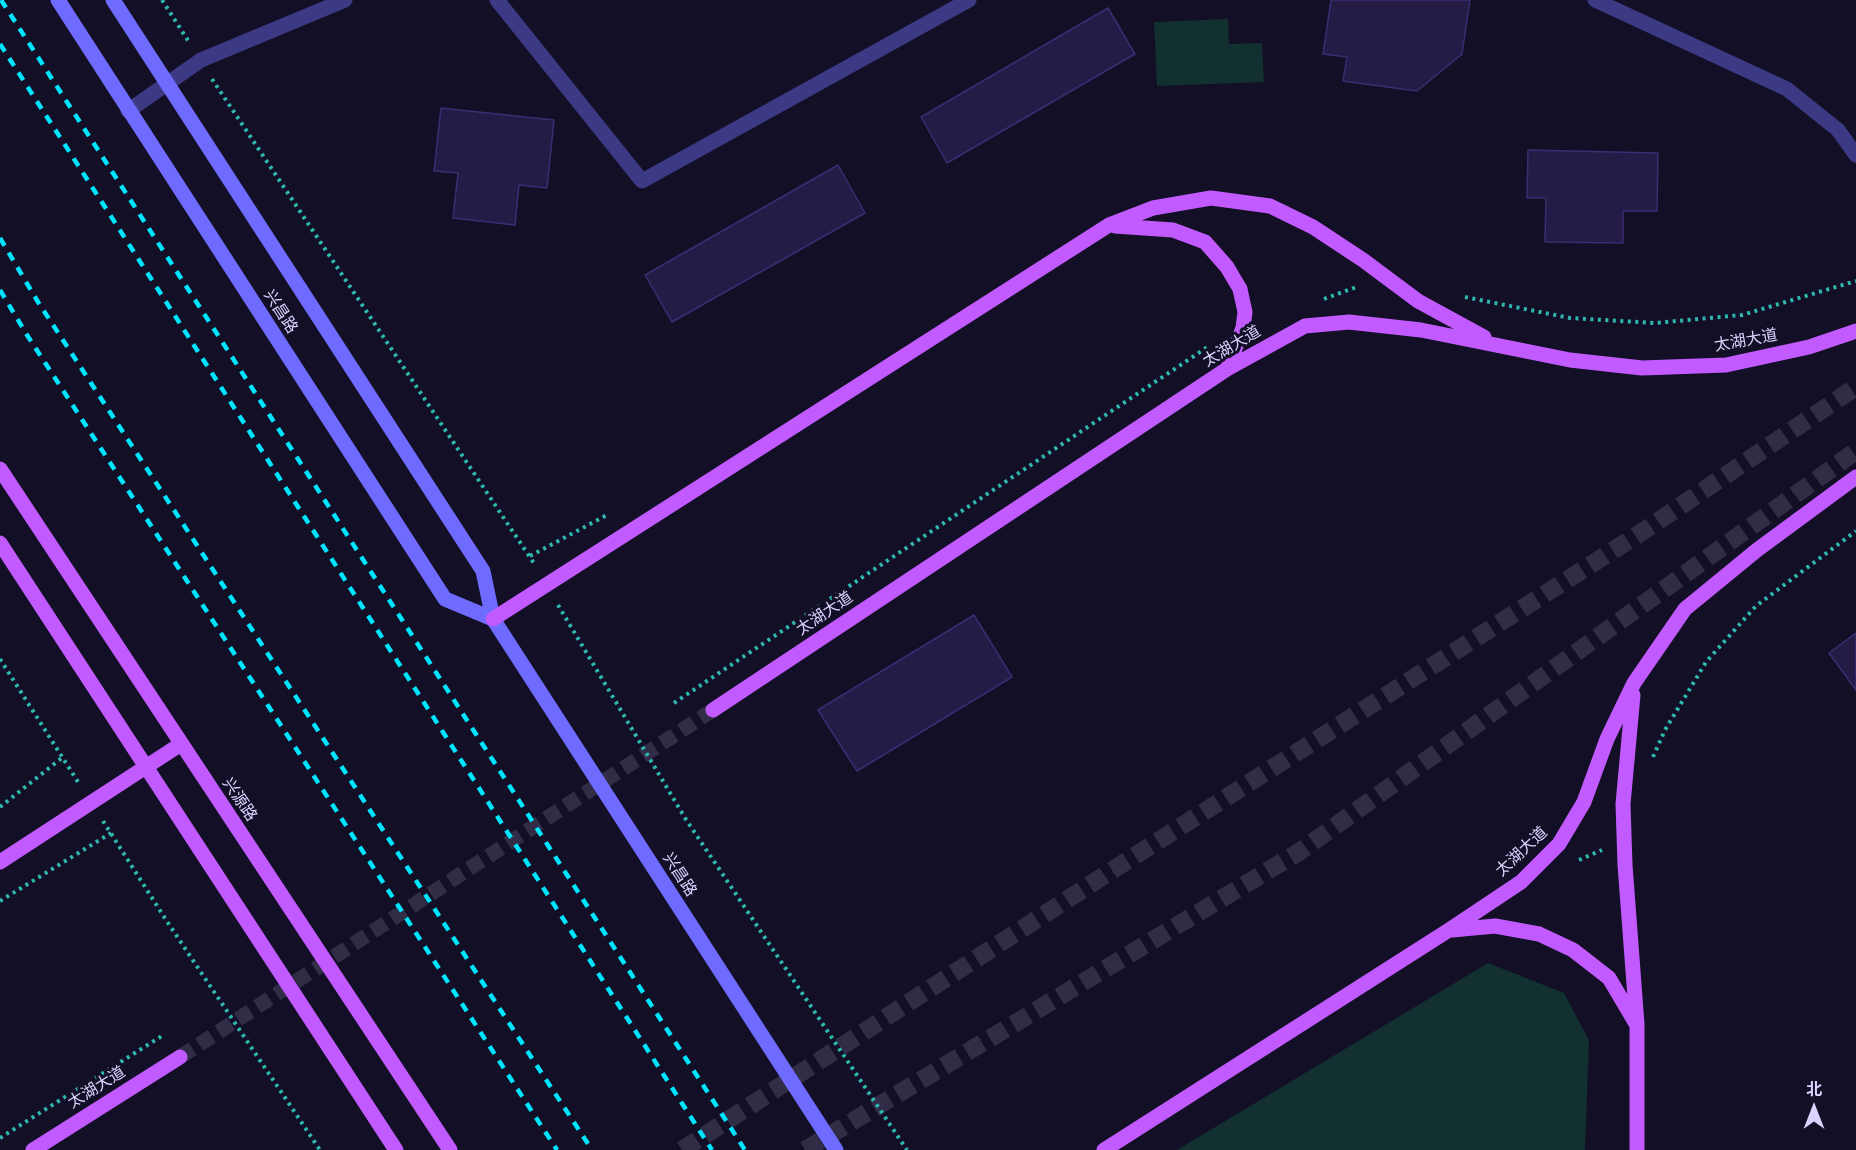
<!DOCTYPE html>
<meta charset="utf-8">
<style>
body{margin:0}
#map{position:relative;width:1856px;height:1150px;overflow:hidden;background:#130f26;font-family:Signika,"Noto Sans SC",sans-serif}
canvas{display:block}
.north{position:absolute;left:1784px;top:1078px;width:60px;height:60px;-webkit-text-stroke:4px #130f26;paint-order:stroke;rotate:0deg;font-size:16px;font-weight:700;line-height:24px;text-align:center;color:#d9d4ff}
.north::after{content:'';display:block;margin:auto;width:21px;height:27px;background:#d9d4ff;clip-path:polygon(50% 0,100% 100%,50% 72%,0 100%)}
</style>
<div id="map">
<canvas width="1856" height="1150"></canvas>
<div class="north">北</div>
</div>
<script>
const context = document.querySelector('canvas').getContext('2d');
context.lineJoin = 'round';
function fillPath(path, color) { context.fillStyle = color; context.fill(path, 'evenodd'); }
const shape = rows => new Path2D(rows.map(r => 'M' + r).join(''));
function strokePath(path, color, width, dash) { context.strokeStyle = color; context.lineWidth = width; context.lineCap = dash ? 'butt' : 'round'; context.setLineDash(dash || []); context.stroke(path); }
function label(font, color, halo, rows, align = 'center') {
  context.font = font + ' Signika,"Noto Sans SC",sans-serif'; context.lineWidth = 6; context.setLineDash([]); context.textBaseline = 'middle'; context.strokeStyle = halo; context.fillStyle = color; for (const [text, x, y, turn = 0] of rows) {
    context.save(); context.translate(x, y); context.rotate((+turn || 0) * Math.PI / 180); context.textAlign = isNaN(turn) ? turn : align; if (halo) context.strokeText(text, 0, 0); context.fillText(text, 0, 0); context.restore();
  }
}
fillPath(shape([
 [1228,19,1229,44,1262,43,1264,82,1157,86,1154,22],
 [1488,963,1564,993,1589,1040,1585,1150,1177,1150]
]), '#12302f');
const building = shape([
 [1331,0,1470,0,1462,54,1417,91,1343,81,1347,57,1323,54,1331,0],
 [1108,8,1135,54,947,163,921,117,1108,8],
 [441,108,554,120,547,188,519,185,515,225,453,218,458,173,434,171,441,108],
 [1528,150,1658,153,1657,211,1623,211,1623,243,1545,242,1546,198,1527,198,1528,150],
 [838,165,865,213,672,322,645,275,838,165],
 [974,615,1012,677,857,771,818,710,974,615],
 [1856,633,1856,690,1829,653,1856,633]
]);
fillPath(building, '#241b47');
strokePath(building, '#3b2d73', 1.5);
strokePath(shape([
 [180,1057,713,710]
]), '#312d47', 15, [15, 8]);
strokePath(shape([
 [682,1150,1108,873,1642,532,1856,387],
 [805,1150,1299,852,1856,451]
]), '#312d47', 18, [18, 9]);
strokePath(shape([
 [162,0,189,42],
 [212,79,535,565],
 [1465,297,1570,318,1655,323,1742,315,1856,281],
 [1324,299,1359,286],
 [530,556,607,515],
 [558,605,685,818,907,1150],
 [0,659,78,782],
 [674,703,1209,346],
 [1653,757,1665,730,1706,662,1756,606,1856,531],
 [0,807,63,757],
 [103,821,168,923,320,1150],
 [1579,860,1602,850],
 [0,901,111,833],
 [0,1138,165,1034]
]), '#2fb8b0', 4, [3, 4.5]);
strokePath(shape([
 [497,0,642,181,969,0],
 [1595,0,1787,89,1838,130,1856,155],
 [128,111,201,60,345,0]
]), '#3d3a85', 15);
strokePath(shape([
 [58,0,445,599,493,619],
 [113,0,483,571,493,619,836,1150]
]), '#6f6bff', 15);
strokePath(shape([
 [1115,226,1173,230,1205,242,1227,267,1240,289,1245,312,1243,328,1227,369],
 [0,469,450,1150],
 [0,543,396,1150],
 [493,619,1109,225,1153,208,1211,198,1270,206,1313,227,1363,260,1418,301,1484,337],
 [1633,695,1623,804,1625,865,1637,1024,1637,1150],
 [713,710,1227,369,1305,326,1349,322,1421,330,1570,360,1642,368,1726,365,1809,347,1856,331],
 [0,862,181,744],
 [1452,930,1495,926,1539,934,1573,950,1609,978,1635,1022],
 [33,1150,180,1057],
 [1104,1150,1449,930,1521,882,1559,844,1584,802,1607,739,1634,683,1685,609,1757,550,1856,477]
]), '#c25bff', 15);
strokePath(shape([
 [1,0,745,1150],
 [0,44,712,1150],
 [0,238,38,302,592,1150],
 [0,290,27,335,557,1150]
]), '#00e5ff', 4.5, [9, 8]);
label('16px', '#d9d4ff', '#130f26', [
 ["兴昌路",280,312,57],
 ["太湖大道",1746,341,-10],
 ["太湖大道",1232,347,-31],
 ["太湖大道",825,614,-34],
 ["兴源路",239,800,56],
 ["太湖大道",1522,852,-43],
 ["兴昌路",679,875,57],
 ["太湖大道",97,1088,-32]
]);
</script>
